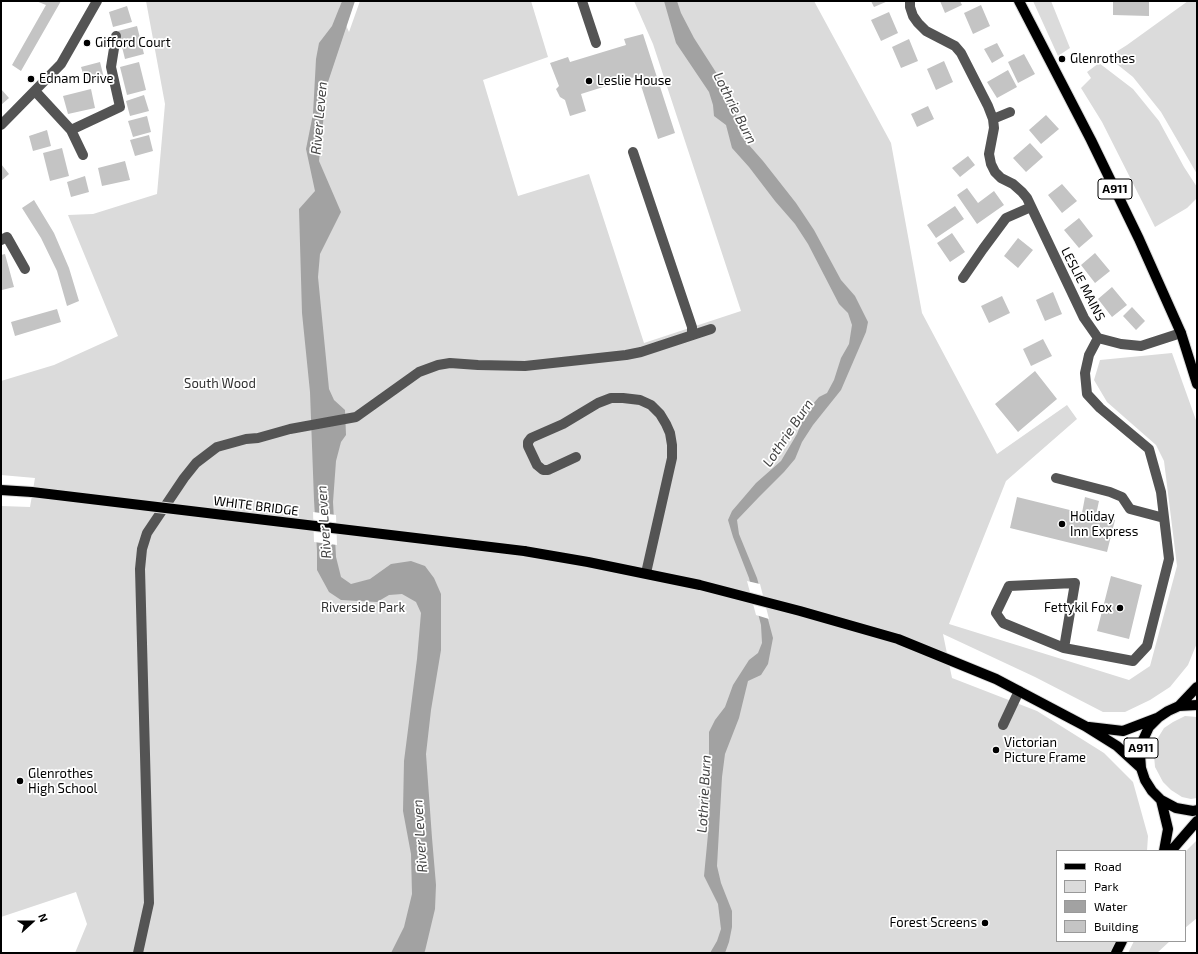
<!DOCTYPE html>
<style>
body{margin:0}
#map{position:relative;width:1198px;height:954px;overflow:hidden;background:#fff;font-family:"Exo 2",sans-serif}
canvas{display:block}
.frame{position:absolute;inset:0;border:2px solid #000;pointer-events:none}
.legend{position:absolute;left:1056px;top:850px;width:130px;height:92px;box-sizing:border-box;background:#fff;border:1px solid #999;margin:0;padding:5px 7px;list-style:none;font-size:12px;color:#000}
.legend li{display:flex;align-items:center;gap:8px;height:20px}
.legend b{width:20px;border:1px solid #999}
.north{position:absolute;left:12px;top:902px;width:40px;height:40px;-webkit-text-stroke:3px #fff;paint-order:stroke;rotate:69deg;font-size:11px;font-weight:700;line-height:16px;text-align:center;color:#000}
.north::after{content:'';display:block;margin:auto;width:14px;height:18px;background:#000;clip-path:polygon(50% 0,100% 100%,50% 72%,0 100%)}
</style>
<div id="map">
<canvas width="1198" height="954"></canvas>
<div class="frame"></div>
<ul class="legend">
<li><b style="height:5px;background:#000"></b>Road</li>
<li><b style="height:11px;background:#dbdbdb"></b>Park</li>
<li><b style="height:11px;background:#a2a2a2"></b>Water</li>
<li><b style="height:11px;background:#c4c4c4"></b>Building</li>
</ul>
<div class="north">N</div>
</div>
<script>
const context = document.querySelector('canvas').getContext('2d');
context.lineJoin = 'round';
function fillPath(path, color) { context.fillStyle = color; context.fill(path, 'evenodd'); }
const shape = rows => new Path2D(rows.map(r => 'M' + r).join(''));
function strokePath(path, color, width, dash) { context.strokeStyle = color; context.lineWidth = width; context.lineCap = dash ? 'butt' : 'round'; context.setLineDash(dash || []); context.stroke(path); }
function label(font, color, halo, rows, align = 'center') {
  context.font = font + ' "Exo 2",sans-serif'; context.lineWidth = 3.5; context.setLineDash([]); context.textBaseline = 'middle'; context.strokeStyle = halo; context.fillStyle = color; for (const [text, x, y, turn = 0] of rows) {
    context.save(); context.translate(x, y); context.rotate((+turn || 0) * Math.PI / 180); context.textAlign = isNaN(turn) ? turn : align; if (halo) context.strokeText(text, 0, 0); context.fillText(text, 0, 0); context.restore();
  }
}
fillPath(shape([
 [146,1,342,1,339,9,349,32,360,1,531,1,548,57,483,80,518,196,589,174,644,343,741,311,653,44,634,1,814,1,891,143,922,313,997,454,1067,405,1077,419,1006,481,949,624,1129,680,1150,666,1177,566,1164,461,1156,445,1107,402,1094,380,1100,360,1172,353,1197,423,1197,643,1188,665,1170,687,1150,700,1125,712,1103,712,1035,677,943,634,952,678,1037,711,1104,753,1133,782,1148,836,1147,851,1057,851,1057,941,1116,941,1110,953,75,953,87,924,76,892,1,917,1,506,30,507,35,478,1,475,1,381,54,365,118,336,68,215,93,214,157,194,165,104],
 [1033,1,1051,1,1070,48,1058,56],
 [1188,1,1197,1,1197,174,1161,112,1133,77,1108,57,1127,45],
 [1099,63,1133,89,1159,121,1184,167,1197,187,1197,198,1187,208,1155,227,1102,122,1081,88,1091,78,1087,72],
 [1185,716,1197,717,1197,798,1191,799,1182,797,1171,790,1163,782,1155,767,1154,755,1156,741,1164,728,1173,722],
 [1197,840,1197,918,1185,928,1185,852],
 [1134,941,1170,941,1157,953,1128,953]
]), '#dbdbdb');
fillPath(shape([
 [342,1,355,1,327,85,319,161,341,212,320,254,318,277,329,389,334,400,345,410,346,435,341,442,336,461,333,502,336,557,341,577,351,584,370,579,391,564,411,561,425,566,434,578,441,594,441,650,431,710,426,754,432,838,436,885,435,909,425,951,424,953,391,953,404,927,412,894,411,854,403,811,404,761,417,659,421,613,416,602,402,594,389,595,377,602,341,600,329,592,317,570,317,551,314,500,310,392,302,313,299,209,315,191,306,149,313,114,316,59,319,43,332,26],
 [664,1,677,1,681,13,694,38,735,102,737,123,741,136,763,161,796,203,814,230,841,280,855,296,868,322,866,332,841,390,813,425,802,442,795,459,784,472,759,497,737,520,739,534,757,578,773,638,768,664,761,675,748,681,739,718,725,754,722,777,717,866,721,883,732,911,732,927,729,942,725,953,710,953,717,941,721,929,718,904,704,876,708,834,706,817,702,796,707,788,709,755,709,732,715,720,725,707,733,685,749,660,758,653,762,643,761,625,749,578,733,537,728,520,732,511,756,483,781,461,797,434,805,413,819,397,827,393,834,380,841,358,849,344,852,325,848,313,839,304,808,244,795,224,775,201,749,167,732,148,726,125,714,116,713,105,709,92,676,43]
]), '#a2a2a2');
fillPath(shape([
 [313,512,336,515,337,545,314,542],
 [747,581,760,584,769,619,756,615]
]), '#fff');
fillPath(shape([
 [36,1,61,1,21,71,12,65,46,5],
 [871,1,888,1,874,7],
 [940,1,960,1,962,5,945,13],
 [1113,1,1149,1,1149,16,1113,15],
 [981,5,990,26,973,34,964,13],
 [127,6,132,22,113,27,109,12],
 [889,12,898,33,881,41,871,20],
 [137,26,144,54,125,59,118,31],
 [643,34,675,133,658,139,638,76,581,94,586,111,570,116,565,100,560,97,556,89,559,86,550,63,568,57,570,62,626,45,624,39],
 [909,39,918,61,901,68,892,47],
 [997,43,1004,56,992,63,984,49],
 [1024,54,1035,74,1018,83,1008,62],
 [944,61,953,82,936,90,927,69],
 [100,62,104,78,86,83,81,67],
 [139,62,146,90,127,95,120,67],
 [1008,70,1017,87,997,98,987,82],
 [1,89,9,98,1,105],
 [91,89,95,108,68,114,63,96],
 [144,95,149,111,130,116,126,101],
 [928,106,934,119,917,127,911,114],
 [1046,115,1059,129,1041,144,1029,130],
 [147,116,151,132,133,137,128,121],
 [47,130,51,146,33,151,29,136],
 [149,135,153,151,135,156,130,140],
 [1030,143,1043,157,1026,172,1013,158],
 [62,148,69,176,50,181,43,153],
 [968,156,975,165,960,177,952,168],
 [125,161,130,180,102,186,98,168],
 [1,164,9,174,1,181],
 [85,176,89,192,71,197,67,182],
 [1062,184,1077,201,1062,213,1048,195],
 [967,188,978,203,994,191,1004,205,977,224,957,195],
 [34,200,54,233,69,268,79,301,67,306,57,271,41,238,22,208],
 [955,206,964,219,936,238,927,225],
 [1079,218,1093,236,1079,248,1064,230],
 [952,233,965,252,950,262,937,243],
 [1018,238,1033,250,1018,268,1004,256],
 [1095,253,1110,271,1095,283,1081,265],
 [5,254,14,287,2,290,1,285,1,255],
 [1112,287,1127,305,1112,317,1098,299],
 [1053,292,1062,314,1045,321,1036,300],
 [1002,296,1010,313,989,323,981,306],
 [1132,307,1145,321,1136,330,1123,316],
 [57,309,61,322,15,336,11,322],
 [1043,339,1052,356,1031,366,1023,349],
 [1035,371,1057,399,1018,432,995,404],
 [1017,497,1082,513,1085,497,1099,501,1096,515,1115,520,1107,552,1010,528],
 [1111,576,1142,585,1129,639,1097,631]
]), '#c4c4c4');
const major = shape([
 [1019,1,1091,140,1139,239,1181,333,1197,384],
 [1,490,32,492],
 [524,551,588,562,700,585,800,611,898,639,996,679,1085,726,1117,746,1141,768],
 [1197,705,1179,706,1168,711,1159,717,1149,727,1143,740,1140,754,1141,768,1145,780,1152,791,1161,800,1176,808,1193,811,1197,810],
 [1179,706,1197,687],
 [1089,727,1123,731,1157,718],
 [1161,800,1168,829,1164,851],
 [1171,851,1197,821],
 [1116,953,1122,941]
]);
strokePath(major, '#dbdbdb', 12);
strokePath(shape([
 [582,1,596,43],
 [910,1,910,7,913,16,918,23,926,31,955,46,961,53,988,106,993,119,994,128,989,154,991,164,995,172,1001,178,1013,184,1022,192,1027,198,1084,318,1098,338,1121,344,1141,346,1181,333],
 [35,91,71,130,83,155],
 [993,119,1010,112],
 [1,125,61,64,97,1],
 [71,130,120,107,111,67,116,36],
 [633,152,692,327,692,335],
 [1,240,7,237,25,269],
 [963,278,983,249,1006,218,1031,207],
 [576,457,548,470,543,470,537,465,528,446,528,442,531,438,563,424,598,403,611,398,623,398,640,400,651,405,660,414,666,424,670,433,672,445,672,458,646,573],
 [1056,478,1110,492,1122,497,1130,509,1164,518],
 [1064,648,1003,623,996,613,1009,586,1075,583,1064,648,1133,661,1147,646,1169,559,1161,492,1149,449,1100,408,1087,394,1085,373,1089,355,1098,338],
 [1003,725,1019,691],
 [138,953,149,903,140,569,142,549,147,533,184,478,196,463,217,447,246,439,258,438,290,429,356,417,419,372,438,365,450,363,478,365,525,366,626,355,641,352,711,329]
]), '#545454', 10);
strokePath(major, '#000', 10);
const majorBridge = shape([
 [32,492,524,551]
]);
strokePath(majorBridge, '#dbdbdb', 12, []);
strokePath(majorBridge, '#000', 10);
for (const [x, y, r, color] of [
 [87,43,4,"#000"],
 [1062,59,4,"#000"],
 [31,79,4,"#000"],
 [589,81,4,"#000"],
 [1062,524,4,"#000"],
 [1120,608,4,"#000"],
 [996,750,4,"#000"],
 [20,781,4,"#000"],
 [985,923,4,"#000"]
]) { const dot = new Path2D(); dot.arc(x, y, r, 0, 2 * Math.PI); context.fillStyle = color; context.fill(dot); strokePath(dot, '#fff', 1.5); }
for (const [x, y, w] of [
 [1115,189,34],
 [1141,748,34]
]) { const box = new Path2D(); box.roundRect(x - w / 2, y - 10, w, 20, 3); context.fillStyle = '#fff'; context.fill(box); strokePath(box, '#000', 1); }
label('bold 12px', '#000', null, [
 ["A911",1115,189],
 ["A911",1141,748]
]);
label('13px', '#000', '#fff', [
 ["Gifford Court",95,43],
 ["Glenrothes",1070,59],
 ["Ednam Drive",39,79],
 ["Leslie House",597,81],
 ["Holiday",1070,517],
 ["Inn Express",1070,532],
 ["Fettykil Fox",1112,608,"right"],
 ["Victorian",1004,743],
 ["Picture Frame",1004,758],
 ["Glenrothes",28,774],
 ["High School",28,789],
 ["Forest Screens",977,923,"right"]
], 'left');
label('13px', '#000', '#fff', [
 ["LESLIE MAINS",1083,284,63],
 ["WHITE BRIDGE",256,506,7]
]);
label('13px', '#323232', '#fff', [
 ["South Wood",220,384],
 ["Riverside Park",363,608]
]);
label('italic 14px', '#434343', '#fff', [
 ["Lothrie Burn",735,108,63],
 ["River Leven",319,118,-85],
 ["Lothrie Burn",788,433,-56],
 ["River Leven",324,522,-94],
 ["Lothrie Burn",704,794,-87],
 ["River Leven",420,836,-94]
]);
</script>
